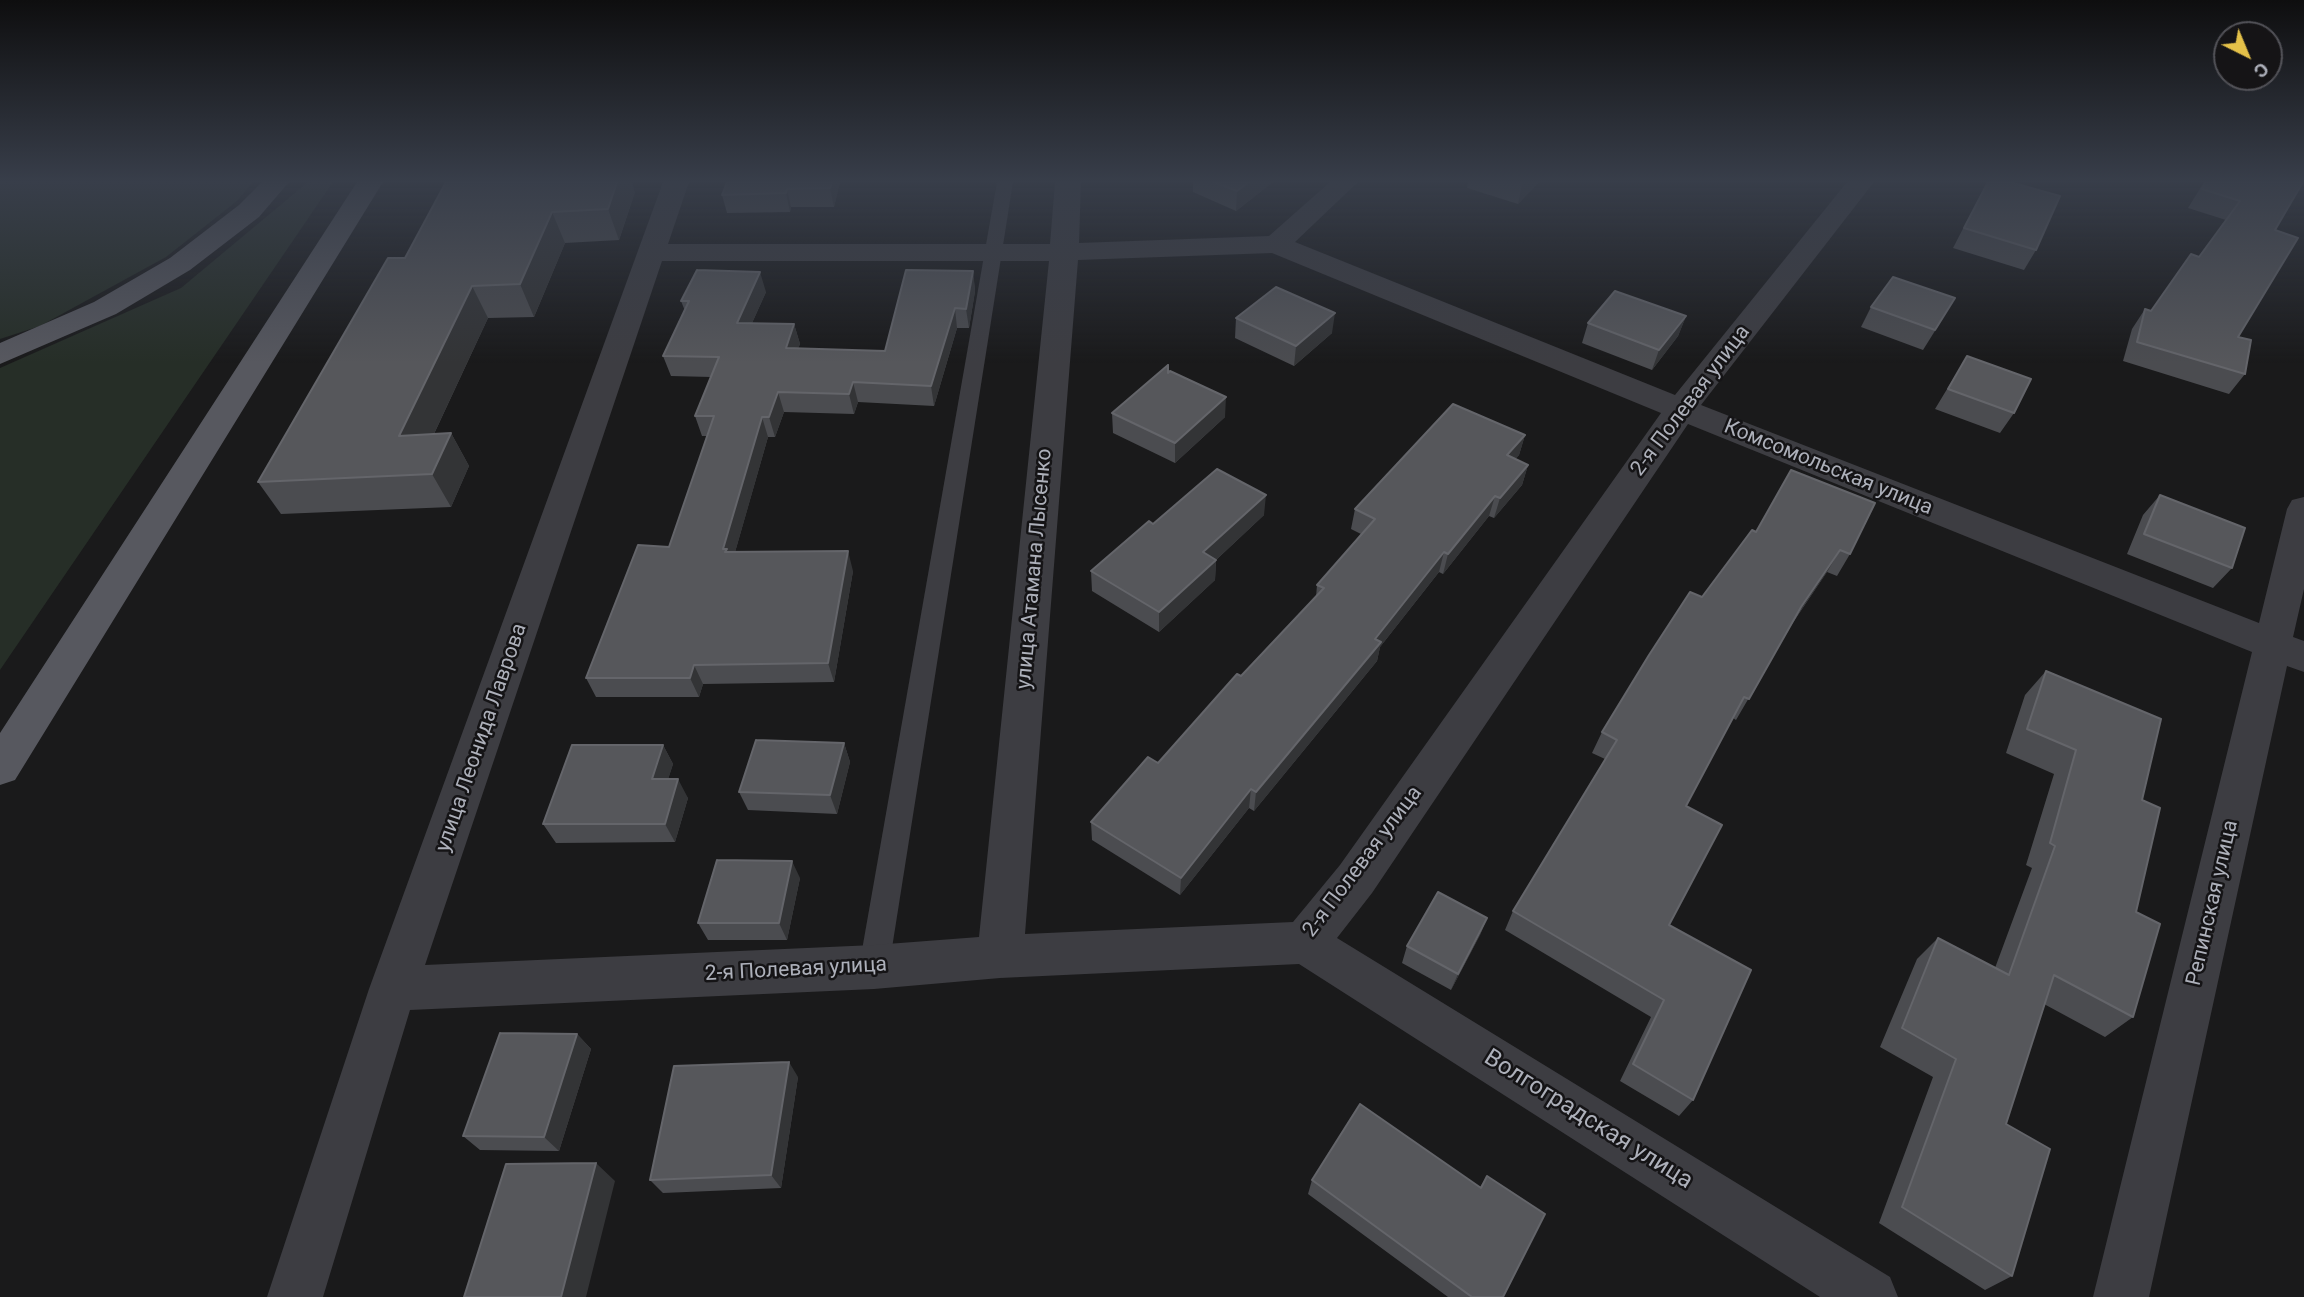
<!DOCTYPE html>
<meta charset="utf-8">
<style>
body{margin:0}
#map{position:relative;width:2304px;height:1297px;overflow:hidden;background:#1a1a1b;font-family:Roboto,sans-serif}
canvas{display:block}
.north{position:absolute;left:2213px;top:21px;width:70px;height:70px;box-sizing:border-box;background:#151416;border:2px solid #525258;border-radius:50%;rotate:137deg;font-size:19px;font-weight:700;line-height:28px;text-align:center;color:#adb0ba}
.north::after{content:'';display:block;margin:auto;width:24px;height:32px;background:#e4c149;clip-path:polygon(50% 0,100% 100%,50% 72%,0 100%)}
</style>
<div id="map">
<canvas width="2304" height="1297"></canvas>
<div class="north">С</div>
</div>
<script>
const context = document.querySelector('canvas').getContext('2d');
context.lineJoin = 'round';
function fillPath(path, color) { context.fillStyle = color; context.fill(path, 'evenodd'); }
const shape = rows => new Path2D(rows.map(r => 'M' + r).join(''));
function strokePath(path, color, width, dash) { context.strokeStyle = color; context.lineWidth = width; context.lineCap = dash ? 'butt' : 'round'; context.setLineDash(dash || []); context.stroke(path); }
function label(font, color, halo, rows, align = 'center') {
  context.font = font + ' Roboto,sans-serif'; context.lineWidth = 5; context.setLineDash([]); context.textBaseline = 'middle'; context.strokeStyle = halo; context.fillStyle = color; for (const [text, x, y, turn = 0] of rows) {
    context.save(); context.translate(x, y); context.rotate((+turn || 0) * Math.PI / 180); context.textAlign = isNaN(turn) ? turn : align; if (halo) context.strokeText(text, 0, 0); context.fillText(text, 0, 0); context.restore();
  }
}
fillPath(shape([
 [0,182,253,182,237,201,166,257,40,326,0,339],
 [308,182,333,182,0,670,0,368,181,288]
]), '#262e27');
fillPath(shape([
 [997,182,1013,182,889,967,885,977,874,981,863,977,859,967,997,182]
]), '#3d3d42');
fillPath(shape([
 [663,182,689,182,668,244,1050,244,1055,182,1081,182,1079,243,1269,236,1330,182,1358,182,1295,242,1675,395,1847,182,1874,182,1701,405,2259,623,2287,509,2292,500,2304,497,2304,589,2293,637,2304,641,2304,672,2287,666,2149,1297,2093,1297,2252,652,1688,424,1372,893,1337,938,1890,1277,1898,1297,1820,1297,1299,964,1000,978,874,989,410,1010,323,1297,267,1297,369,989,663,182],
 [1272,253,1661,413,1340,865,1293,922,1025,934,1078,260,1272,253],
 [662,261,1049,261,979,937,874,945,425,965,662,261]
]), '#3d3d42');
fillPath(shape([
 [262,182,289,182,259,217,190,270,116,314,0,364,0,343,94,302,170,258,239,205,262,182],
 [357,182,383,182,15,780,0,785,0,733,357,182]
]), '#57585f');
fillPath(shape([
 [446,182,635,192,619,240,565,243,534,317,488,318,434,434,451,433,469,466,451,507,281,514,258,482,405,258],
 [727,182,840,182,834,207,791,207,790,212,727,213,722,195],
 [1193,182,1273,182,1236,211,1193,192],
 [1468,182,1539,182,1518,204,1467,188],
 [1987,182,2036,250,2024,270,1953,248],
 [2204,182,2303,182,2275,230,2238,337,2245,374,2229,394,2123,361,2132,329,2145,309,2151,311,2199,257,2226,220,2188,208],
 [973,271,975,291,969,328,957,328,934,406,858,402,854,414,784,412,775,437,768,437,735,552,853,571,834,682,703,684,699,697,596,697,586,678,669,547,707,436,702,436,695,416,711,377,671,376,663,356,685,311,681,301,766,292,752,323,794,324,800,344,798,348,885,351],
 [1871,307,1943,318,1923,350,1861,327],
 [1686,316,1678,336,1652,370,1582,343,1588,323],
 [1236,318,1332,333,1294,366,1235,338],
 [1967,356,2014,413,2000,433,1935,409],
 [1168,373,1225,417,1175,463,1113,433,1112,413],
 [1525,435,1519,455,1515,459,1528,465,1522,485,1494,518,1489,516,1443,574,1439,572,1380,647,1377,661,1254,811,1249,808,1180,895,1092,840,1091,822,1158,763,1316,597,1317,585,1361,534,1351,529,1355,509],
 [1791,470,1850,554,1837,576,1827,572,1792,624,1736,720,1733,718,1686,806,1669,925,1693,1100,1679,1116,1620,1081,1651,1017,1505,930,1513,911,1605,759,1592,753,1602,732,1702,597,1756,532],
 [2160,495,2232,568,2213,588,2127,554,2143,515],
 [1264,515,1216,560,1215,580,1159,632,1092,591,1091,571,1153,524],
 [2046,671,2142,800,2136,912,2133,1017,2105,1037,2044,1004,2006,1124,2012,1276,1985,1290,1879,1223,1933,1077,1880,1047,1917,959,1938,938,1995,968,2032,868,2026,865,2054,774,2006,753,2025,695],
 [844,743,850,762,837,814,748,810,739,792],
 [663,745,673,764,668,779,688,798,675,842,556,843,543,824],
 [800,878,787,940,708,940,698,923],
 [1487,918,1480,935,1451,990,1402,963,1407,946],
 [577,1034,591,1049,559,1151,480,1150,463,1136],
 [798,1077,781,1188,663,1193,650,1180],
 [1487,1176,1503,1297,1448,1297,1308,1194,1312,1180,1480,1187]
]), '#4b4c50');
fillPath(shape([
 [617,182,632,182,635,192,619,240,608,209],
 [832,182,840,182,834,207,830,188],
 [1249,182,1273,182,1236,211,1237,191],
 [1525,182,1539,182,1518,204,1522,184],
 [787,189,791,207,790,212,786,193],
 [552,212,565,243,534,317,520,284],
 [973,271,975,291,969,328,966,309],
 [760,272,766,292,743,343,737,323],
 [472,286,488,318,418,468,399,436],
 [955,308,957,328,934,406,931,386],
 [1335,313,1332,333,1294,366,1296,346],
 [1686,316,1678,336,1652,370,1659,350],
 [794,324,800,344,791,368,786,348],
 [853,382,858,402,854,414,849,394],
 [778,392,784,412,775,437,769,417],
 [1226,397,1225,417,1175,463,1175,443],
 [762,417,768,437,732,563,723,549],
 [451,433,469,466,451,507,432,474],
 [1525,435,1519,455,1502,476,1507,455],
 [1528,465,1522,485,1494,518,1500,498],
 [1266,495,1264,515,1202,573,1203,552],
 [1495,496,1489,516,1443,574,1448,554],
 [1840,550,1827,572,1788,629,1801,607],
 [848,551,853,571,834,682,828,663],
 [1444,552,1439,572,1380,647,1377,661,1254,811,1256,792,1375,639],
 [1216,560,1215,580,1159,632,1159,612],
 [694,665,703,684,699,697,690,678],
 [844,743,850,762,837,814,830,795],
 [663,745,673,764,662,798,652,779],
 [678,779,688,798,675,842,665,824],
 [1251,789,1249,808,1180,895,1181,878],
 [792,861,800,878,787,940,779,923],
 [1487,918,1480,935,1451,990,1458,974],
 [577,1034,591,1049,559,1151,544,1137],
 [789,1062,798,1077,781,1188,771,1175],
 [596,1163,615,1181,586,1297,561,1297]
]), '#333436');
const building = shape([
 [446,182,617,182,608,209,552,212,520,284,472,286,399,436,451,433,432,474,258,482,388,258,405,258,446,182],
 [727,182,832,182,830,188,787,189,786,193,722,195,727,182],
 [1214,182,1249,182,1237,191,1214,182],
 [1988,182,2010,182,2060,196,2036,250,1964,228,1988,182],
 [2206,182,2303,182,2275,230,2298,238,2238,337,2251,340,2245,374,2137,342,2145,309,2151,311,2191,254,2199,257,2240,201,2202,189,2206,182],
 [697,270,760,272,737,323,794,324,786,348,885,351,906,270,973,271,966,309,955,308,931,386,853,382,849,394,778,392,769,417,762,417,723,549,727,549,725,552,848,551,828,663,694,665,690,678,586,678,638,545,669,547,714,416,695,416,719,357,663,356,689,301,681,301,697,270],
 [1893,277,1955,298,1935,330,1871,307,1893,277],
 [1276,287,1335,313,1296,346,1236,318,1276,287],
 [1615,291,1686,316,1659,350,1588,323,1615,291],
 [1967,356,2031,379,2014,413,1948,389,1967,356],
 [1168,365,1168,373,1170,371,1226,397,1175,443,1112,413,1168,365],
 [1453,404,1525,435,1507,455,1528,465,1500,498,1495,496,1448,554,1444,552,1375,639,1381,642,1256,792,1251,789,1181,878,1091,822,1148,757,1158,763,1237,674,1241,676,1324,588,1317,585,1375,519,1355,509,1453,404],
 [1217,469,1266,495,1203,552,1216,560,1159,612,1091,571,1149,521,1153,524,1217,469],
 [1791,470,1875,503,1850,554,1840,550,1801,607,1749,699,1744,697,1686,806,1722,825,1669,925,1751,970,1693,1100,1633,1064,1664,1000,1513,911,1617,740,1602,732,1649,655,1690,592,1702,597,1752,530,1756,532,1791,470],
 [2160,495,2245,528,2232,568,2144,534,2160,495],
 [2046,671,2161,719,2142,800,2160,808,2136,912,2160,924,2133,1017,2054,975,2006,1124,2050,1149,2012,1276,1902,1207,1956,1059,1902,1028,1938,938,2009,975,2055,846,2050,843,2076,750,2027,729,2046,671],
 [756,740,844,743,830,795,739,792,756,740],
 [572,745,663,745,652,779,678,779,665,824,543,824,572,745],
 [717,860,792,861,779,923,698,923,717,860],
 [1438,892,1487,918,1458,974,1407,946,1438,892],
 [500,1033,577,1034,544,1137,463,1136,500,1033],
 [789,1062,771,1175,650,1180,674,1066,789,1062],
 [1360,1104,1481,1188,1487,1176,1545,1214,1503,1297,1472,1297,1312,1180,1360,1104],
 [596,1163,561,1297,464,1297,506,1164,596,1163]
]);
fillPath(building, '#56575b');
strokePath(building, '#64656a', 2);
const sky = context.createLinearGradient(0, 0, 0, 363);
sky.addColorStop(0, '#0e0e0f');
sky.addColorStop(0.5, '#383e4a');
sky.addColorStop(1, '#383e4a00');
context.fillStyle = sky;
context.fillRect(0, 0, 2304, 363);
label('21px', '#adb0ba', '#151416', [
 ["2-я Полевая улица",1691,401,-53],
 ["Комсомольская улица",1828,468,22],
 ["улица Атамана Лысенко",1035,569,-85],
 ["улица Леонида Лаврова",482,738,-71],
 ["2-я Полевая улица",1363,862,-53],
 ["Репинская улица",2213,903,-77],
 ["2-я Полевая улица",796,970,-3]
]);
label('24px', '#adb0ba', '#151416', [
 ["Волгоградская улица",1588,1120,32]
]);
</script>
